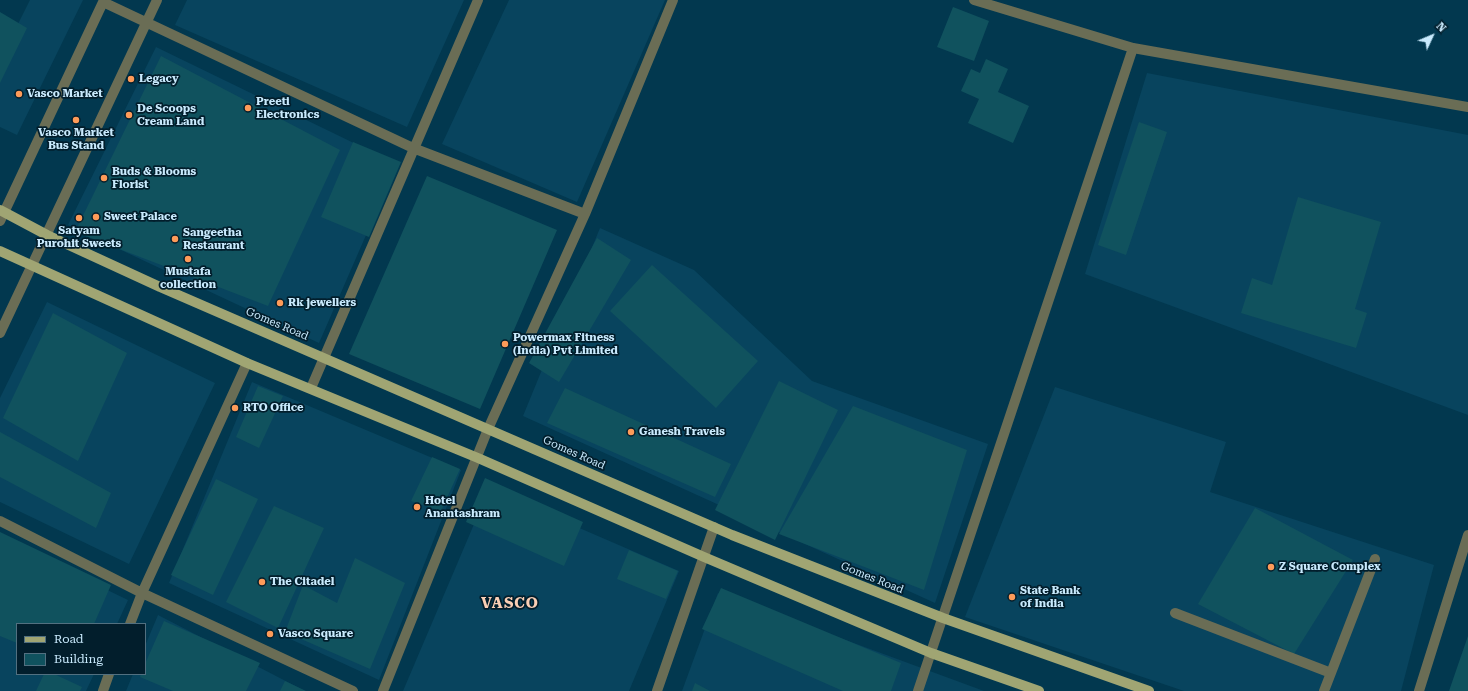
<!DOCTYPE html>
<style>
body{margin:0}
#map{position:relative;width:1468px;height:691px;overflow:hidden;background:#02384f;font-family:"Roboto Serif",serif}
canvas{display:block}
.legend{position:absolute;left:16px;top:623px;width:130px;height:52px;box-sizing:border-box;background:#021e2c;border:1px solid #527080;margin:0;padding:5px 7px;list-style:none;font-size:12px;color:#c9eafd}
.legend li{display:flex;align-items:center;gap:8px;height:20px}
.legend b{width:20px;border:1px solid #527080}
.north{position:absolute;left:1412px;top:16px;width:40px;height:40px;-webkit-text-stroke:3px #021e2c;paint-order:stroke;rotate:46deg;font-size:11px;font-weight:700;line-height:16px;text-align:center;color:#c9eafd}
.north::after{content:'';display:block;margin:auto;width:14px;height:18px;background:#c9eafd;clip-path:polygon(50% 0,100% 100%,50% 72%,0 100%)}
</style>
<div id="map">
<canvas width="1468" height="691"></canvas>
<ul class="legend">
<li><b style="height:5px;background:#a0a573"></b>Road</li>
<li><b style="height:11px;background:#10525e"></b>Building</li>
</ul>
<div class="north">N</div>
</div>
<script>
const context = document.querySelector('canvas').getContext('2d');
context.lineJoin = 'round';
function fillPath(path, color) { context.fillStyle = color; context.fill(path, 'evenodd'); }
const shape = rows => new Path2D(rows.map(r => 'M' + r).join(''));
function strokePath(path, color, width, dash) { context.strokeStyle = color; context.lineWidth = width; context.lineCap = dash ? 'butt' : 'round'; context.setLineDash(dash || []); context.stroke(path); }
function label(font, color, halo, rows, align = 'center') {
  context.font = font + ' "Roboto Serif",serif'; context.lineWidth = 3.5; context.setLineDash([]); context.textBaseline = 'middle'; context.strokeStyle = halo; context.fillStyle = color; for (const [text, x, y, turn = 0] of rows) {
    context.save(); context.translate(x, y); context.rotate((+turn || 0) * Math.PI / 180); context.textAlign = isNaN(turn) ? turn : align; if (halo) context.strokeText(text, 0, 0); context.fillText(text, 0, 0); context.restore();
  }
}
fillPath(shape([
 [30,0,83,0,17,135,0,127,0,60],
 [187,0,464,0,407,127,175,25],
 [509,0,665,0,577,202,442,144],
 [156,47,397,164,319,343,68,225],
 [1147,73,1468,135,1468,415,1085,274],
 [600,228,694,270,812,381,988,444,935,603,523,416],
 [47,302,215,383,129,564,0,502,0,398],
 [252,382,461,470,379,680,169,583],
 [1055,387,1226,442,1210,492,1434,565,1401,691,1184,691,965,617],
 [489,489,679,571,629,691,403,691],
 [0,538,128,600,117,624,17,624,17,674,94,674,86,691,0,691],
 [718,593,984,691,682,691],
 [158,615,305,691,126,691,133,674,145,674,145,646]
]), '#08445e');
fillPath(shape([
 [953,7,989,21,974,61,937,47],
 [0,12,27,28,0,83],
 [161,56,340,150,268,306,75,232],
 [986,59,1008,69,998,92,1029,106,1013,143,968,123,979,99,961,91,971,69,980,73],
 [1139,122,1167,132,1126,255,1098,245],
 [353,142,401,162,369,237,321,217],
 [427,176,557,230,480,409,349,354],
 [1298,197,1381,222,1355,309,1367,313,1356,348,1241,313,1252,278,1272,285],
 [597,238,631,260,559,382,529,363],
 [652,265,758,361,716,408,610,311],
 [53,313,127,353,78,461,3,418],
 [779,381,838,410,775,540,715,510],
 [258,386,283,396,259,448,236,437],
 [565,388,731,464,715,497,547,423],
 [853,406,967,450,924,590,779,534],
 [0,432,111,493,96,528,0,477],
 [432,457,460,469,441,511,411,501],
 [485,478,583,522,564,566,466,522],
 [216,479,258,499,213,595,171,575],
 [274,506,324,528,278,628,226,602],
 [1255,508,1353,560,1294,654,1198,604],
 [0,532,111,585,94,624,17,624,17,643,0,636],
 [629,550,678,571,666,599,617,579],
 [355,558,405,583,370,669,285,632,303,585,337,603],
 [721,588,901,663,891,691,843,691,702,629],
 [164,621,260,663,246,691,173,691,140,677,141,674,145,674,145,664],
 [1468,636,1468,691,1449,691],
 [44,674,54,674,82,687,80,691,36,691],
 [285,681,306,691,280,691],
 [695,683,710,691,692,691]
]), '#10525e');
strokePath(shape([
 [974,0,1133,48,1468,107],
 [103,2,413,148,585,214],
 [0,221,104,0],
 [0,333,157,0],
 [311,388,478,0],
 [0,521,142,593,353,691],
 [1175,613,1331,673],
 [130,624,142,593,247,363],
 [103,691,109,674],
 [383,691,488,429,585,214,673,0],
 [657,691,714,527],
 [918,691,1133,48],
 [1324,691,1375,559],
 [1419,691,1468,535]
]), '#6a6d55', 10);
strokePath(shape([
 [0,210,47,235,160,287,732,535,943,618,1149,691],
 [0,251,247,363,478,458,704,557,931,653,1039,691]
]), '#a0a573', 10);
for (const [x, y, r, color] of [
 [131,79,4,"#fe9b59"],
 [19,94,4,"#fe9b59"],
 [248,108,4,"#fe9b59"],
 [129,115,4,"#fe9b59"],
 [76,120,4,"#fe9b59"],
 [104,178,4,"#fe9b59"],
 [96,217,4,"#fe9b59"],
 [79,218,4,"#fe9b59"],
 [175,239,4,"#fe9b59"],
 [188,259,4,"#fe9b59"],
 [280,303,4,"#fe9b59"],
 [505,344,4,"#fe9b59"],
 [235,408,4,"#fe9b59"],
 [631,432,4,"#fe9b59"],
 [417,507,4,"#fe9b59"],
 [1271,567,4,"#fe9b59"],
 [262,582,4,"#fe9b59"],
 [1012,597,4,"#fe9b59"],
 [270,634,4,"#fe9b59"]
]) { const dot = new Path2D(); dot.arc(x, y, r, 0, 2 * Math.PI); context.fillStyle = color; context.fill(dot); strokePath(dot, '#021e2c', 1.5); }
label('bold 11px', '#c9eafd', '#021e2c', [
 ["Legacy",139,79],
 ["Vasco Market",27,94],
 ["Preeti",256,102],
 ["Electronics",256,115],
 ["De Scoops",137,109],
 ["Cream Land",137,122],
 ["Vasco Market",76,133,"center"],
 ["Bus Stand",76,146,"center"],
 ["Buds & Blooms",112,172],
 ["Florist",112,185],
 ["Sweet Palace",104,217],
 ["Satyam",79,231,"center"],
 ["Purohit Sweets",79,244,"center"],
 ["Sangeetha",183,233],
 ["Restaurant",183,246],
 ["Mustafa",188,272,"center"],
 ["collection",188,285,"center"],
 ["Rk jewellers",288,303],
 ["Powermax Fitness",513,338],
 ["(India) Pvt Limited",513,351],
 ["RTO Office",243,408],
 ["Ganesh Travels",639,432],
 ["Hotel",425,501],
 ["Anantashram",425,514],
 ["Z Square Complex",1279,567],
 ["The Citadel",270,582],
 ["State Bank",1020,591],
 ["of India",1020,604],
 ["Vasco Square",278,634]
], 'left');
label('11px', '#c9eafd', '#021e2c', [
 ["Gomes Road",277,324,23],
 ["Gomes Road",574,453,24],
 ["Gomes Road",872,578,22]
]);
context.letterSpacing = '1px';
label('bold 15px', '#facfb5', '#021e2c', [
 ["VASCO",510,604]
]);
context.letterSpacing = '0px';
</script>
